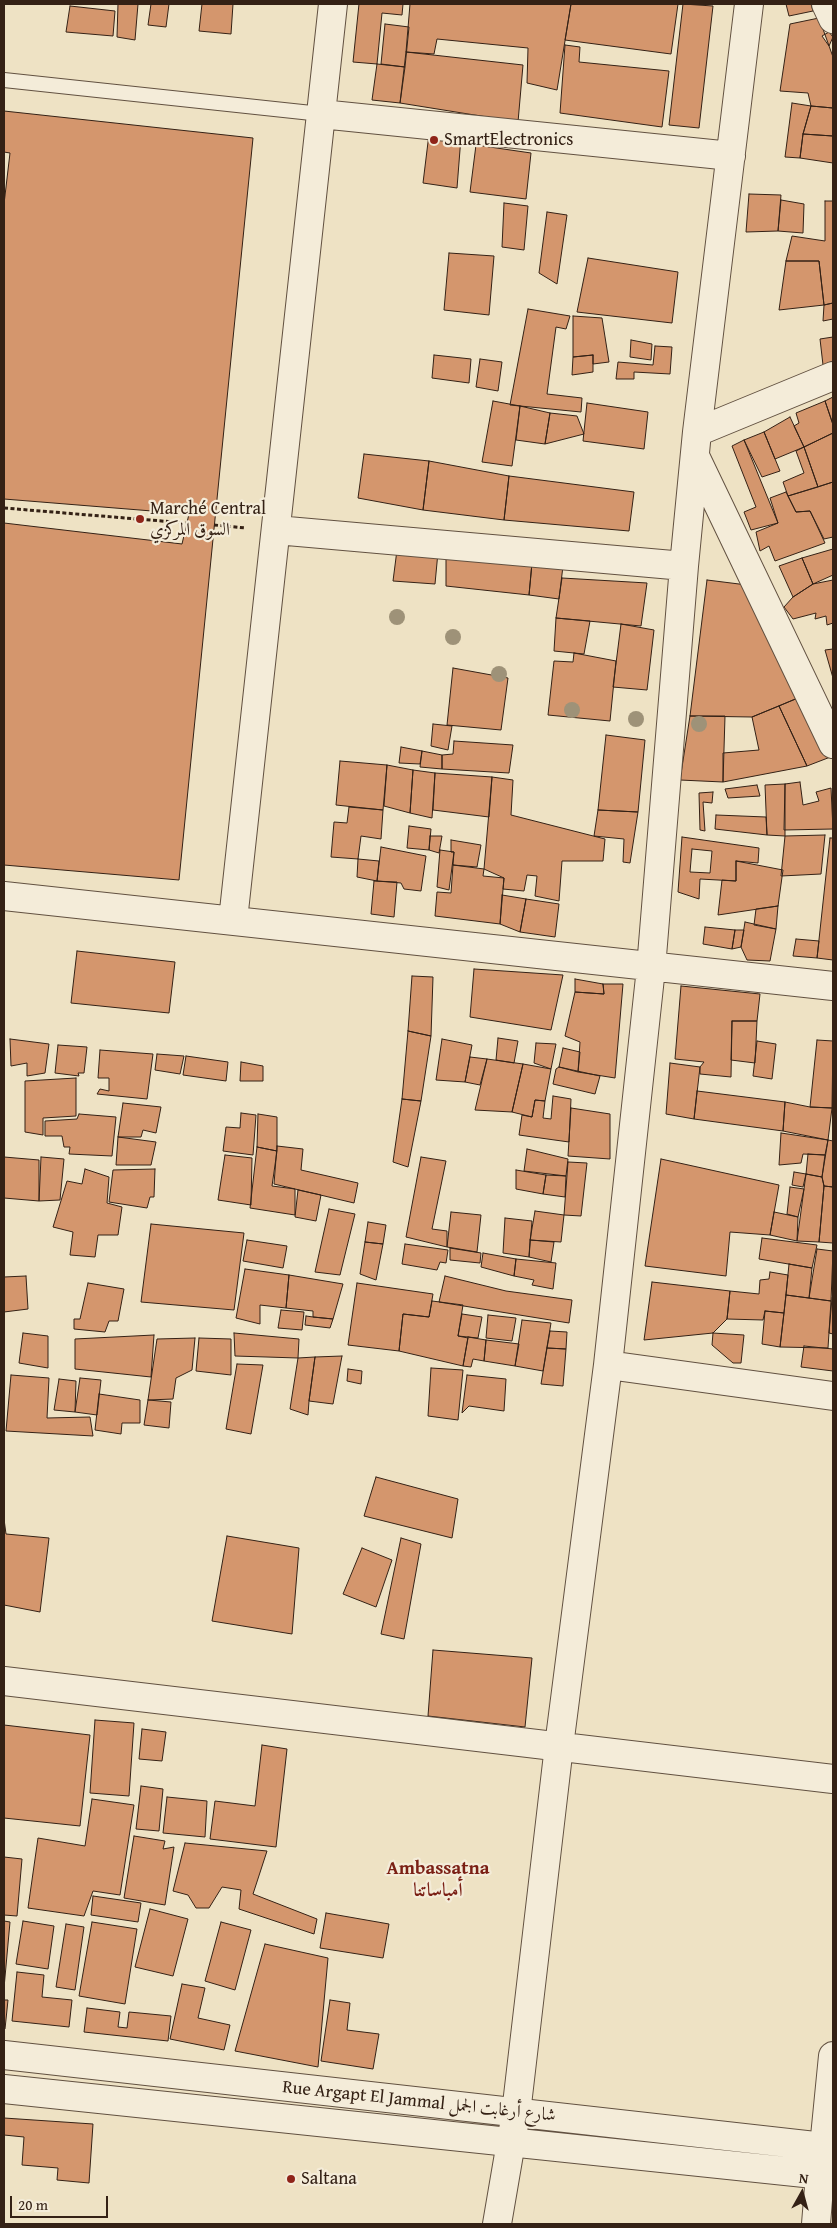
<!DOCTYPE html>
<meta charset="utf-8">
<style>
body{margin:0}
#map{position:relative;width:837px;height:2228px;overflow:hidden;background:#eee2c4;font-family:"Gentium Book Plus",serif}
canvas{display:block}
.frame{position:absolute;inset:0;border:5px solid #342115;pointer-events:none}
.north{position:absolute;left:777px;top:2168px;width:50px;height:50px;-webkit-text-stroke:4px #f4ecd9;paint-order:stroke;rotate:7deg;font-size:14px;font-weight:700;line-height:20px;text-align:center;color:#342115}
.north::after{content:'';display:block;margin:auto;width:18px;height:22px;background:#342115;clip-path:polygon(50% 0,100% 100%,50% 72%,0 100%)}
.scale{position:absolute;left:10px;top:2196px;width:98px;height:22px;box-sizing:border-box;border:2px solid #342115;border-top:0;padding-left:6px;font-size:15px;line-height:18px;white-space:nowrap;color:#342115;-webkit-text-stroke:4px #f4ecd9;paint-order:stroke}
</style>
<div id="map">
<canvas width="837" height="2228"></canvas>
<div class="frame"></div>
<div class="north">N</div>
<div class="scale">20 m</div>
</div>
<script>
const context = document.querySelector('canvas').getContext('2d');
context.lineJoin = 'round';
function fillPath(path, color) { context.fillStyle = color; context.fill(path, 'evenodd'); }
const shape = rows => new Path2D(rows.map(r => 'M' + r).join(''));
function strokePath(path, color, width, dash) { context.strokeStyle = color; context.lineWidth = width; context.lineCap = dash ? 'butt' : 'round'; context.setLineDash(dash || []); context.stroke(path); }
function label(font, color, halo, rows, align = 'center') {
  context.font = font + ' "Gentium Book Plus",Amiri,serif'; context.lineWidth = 4.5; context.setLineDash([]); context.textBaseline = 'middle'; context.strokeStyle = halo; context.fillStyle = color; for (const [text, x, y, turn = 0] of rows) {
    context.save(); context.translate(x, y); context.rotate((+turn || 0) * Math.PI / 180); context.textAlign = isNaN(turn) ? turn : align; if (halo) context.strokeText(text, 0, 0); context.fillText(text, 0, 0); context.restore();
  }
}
const building = shape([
 [118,4,138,4,135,40,117,37,118,4],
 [151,4,169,4,166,27,148,25,151,4],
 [202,4,233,4,231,34,199,31,202,4],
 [359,4,403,4,402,15,382,13,377,64,353,62,359,4],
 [410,4,571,4,557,90,527,83,528,48,437,39,434,54,406,52,410,4],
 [571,4,678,4,671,54,565,40,571,4],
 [683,4,713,6,699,128,669,125,683,4],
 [786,4,811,4,813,11,789,16,786,4],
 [70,6,115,11,113,36,66,32,70,6],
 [819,18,833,57,833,108,811,106,808,93,780,91,790,24,819,18],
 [385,24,409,27,405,67,381,64,385,24],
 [829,32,833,37,829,46,822,36,829,32],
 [565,45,580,47,579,62,669,71,662,127,560,113,565,45],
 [406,52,523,65,518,122,400,103,406,52],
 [377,64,405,67,400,103,372,100,377,64],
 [792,103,811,106,803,134,800,158,785,157,792,103],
 [811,106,833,108,833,136,803,134,811,106],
 [4,111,253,138,179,880,4,865,4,523,182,544,189,514,4,499,4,204,10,153,4,152,4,111],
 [429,134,461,137,457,188,423,183,429,134],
 [803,134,833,136,833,163,800,158,803,134],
 [476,145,531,153,526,199,470,192,476,145],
 [749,194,781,195,778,231,746,232,749,194],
 [781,200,804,204,803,233,778,231,781,200],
 [825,201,833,201,833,303,824,305,819,261,786,261,792,236,825,241,825,201],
 [504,203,528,206,524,250,502,247,504,203],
 [547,212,567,215,557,284,539,273,547,212],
 [449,253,494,256,489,315,444,310,449,253],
 [588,258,678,272,672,323,577,312,588,258],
 [786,261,819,261,824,305,779,310,786,261],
 [833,303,833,319,823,321,824,305,833,303],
 [528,309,570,316,566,329,556,327,547,394,582,398,581,412,510,405,528,309],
 [573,316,602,318,609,362,593,364,593,355,573,357,573,316],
 [833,337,833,361,823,365,820,339,833,337],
 [631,340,652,344,651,360,630,357,631,340],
 [655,346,672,347,670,374,634,372,634,379,616,379,618,362,653,365,655,346],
 [434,355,471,359,469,383,432,378,434,355],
 [593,355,593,372,572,375,573,357,593,355],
 [480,359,502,362,498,391,476,387,480,359],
 [833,397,833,424,825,401,833,397],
 [493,401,520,406,512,466,482,462,493,401],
 [825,401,833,425,833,433,804,447,794,426,799,423,796,413,825,401],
 [587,403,648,412,644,449,583,441,587,403],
 [520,406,550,413,545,444,516,440,520,406],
 [550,413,577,416,584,434,545,444,550,413],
 [790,417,804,447,775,459,764,432,790,417],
 [764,432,780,471,762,477,744,440,764,432],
 [833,433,833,482,818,487,804,447,833,433],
 [744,440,778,523,751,530,744,512,756,507,732,446,744,440],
 [804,447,818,487,788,496,783,482,804,473,796,451,804,447],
 [364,454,429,461,423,510,358,498,364,454],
 [429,461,509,476,504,520,423,510,429,461],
 [509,476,634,492,629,531,504,520,509,476],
 [833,482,833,537,824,539,810,511,796,512,788,496,833,482],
 [786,492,796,512,810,511,825,543,775,561,769,546,760,551,756,532,778,523,770,498,786,492],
 [833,549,833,575,813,584,802,558,833,549],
 [397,550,438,552,435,584,393,581,397,550],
 [446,556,532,563,529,595,446,586,446,556],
 [802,558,813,584,793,597,779,566,802,558],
 [532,563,563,566,559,599,529,595,532,563],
 [562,578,647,583,641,626,556,618,562,578],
 [707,580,747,585,805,695,752,717,690,716,707,580],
 [833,580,833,623,827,625,826,616,815,619,816,613,793,619,784,607,793,597,813,584,833,580],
 [556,618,590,621,584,654,554,651,556,618],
 [621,624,654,630,647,690,613,687,621,624],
 [833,649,833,678,825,650,833,649],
 [574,653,616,661,610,721,548,715,554,661,573,662,574,653],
 [453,668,508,678,501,730,447,725,453,668],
 [805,695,833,756,807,766,779,706,805,695],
 [779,706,807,766,723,782,723,753,759,750,752,717,779,706],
 [690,716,725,716,723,782,680,780,690,716],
 [433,724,452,726,448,750,431,746,433,724],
 [606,735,645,740,638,812,598,810,606,735],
 [454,741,513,745,509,773,442,769,442,755,453,754,454,741],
 [401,747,422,751,420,764,399,763,401,747],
 [422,751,442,755,442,769,420,767,422,751],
 [340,761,387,765,383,810,336,805,340,761],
 [387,765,413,770,410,813,384,806,387,765],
 [413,770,435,773,432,818,410,813,413,770],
 [435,773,492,777,489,817,433,810,435,773],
 [492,777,513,780,511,815,605,839,603,861,562,861,559,901,535,896,537,876,527,875,524,891,503,889,504,878,484,869,492,777],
 [800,782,803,805,819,801,816,792,831,788,833,829,784,830,785,784,800,782],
 [785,784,785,836,767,835,765,785,785,784],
 [757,785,760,796,728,798,725,789,757,785],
 [713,792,712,803,703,802,705,831,700,830,699,793,713,792],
 [349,807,383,810,381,839,361,836,358,859,331,857,334,822,347,823,349,807],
 [598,810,638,812,630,863,623,862,624,839,594,836,598,810],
 [716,815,766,817,767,835,715,829,716,815],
 [409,826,431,829,429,850,407,848,409,826],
 [825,835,821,874,781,876,785,836,825,835],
 [430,836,442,836,439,853,429,850,430,836],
 [682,837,759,848,758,863,736,861,736,881,700,879,699,899,678,892,682,837],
 [830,838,833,838,833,960,817,958,830,838],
 [451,840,481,845,477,867,453,865,454,852,451,852,451,840],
 [381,847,426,856,421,891,404,889,401,883,377,881,381,847],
 [692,849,712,851,710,873,690,872,692,849],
 [440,850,454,852,449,890,437,887,440,850],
 [358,859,379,861,377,881,357,877,358,859],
 [736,861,783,870,778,906,718,915,722,880,736,881,736,861],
 [453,865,484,869,483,876,504,878,500,924,435,916,437,892,451,893,453,865],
 [374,881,397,882,394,917,371,914,374,881],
 [502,895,526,899,520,932,500,924,502,895],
 [526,899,559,904,555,937,520,932,526,899],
 [778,906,776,929,754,925,756,909,778,906],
 [745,922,776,929,770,961,747,960,741,947,745,922],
 [705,927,735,930,732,949,703,944,705,927],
 [735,930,744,930,741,947,732,949,735,930],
 [796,939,819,941,817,958,793,956,796,939],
 [77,951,175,962,169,1013,71,1003,77,951],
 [474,969,563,975,551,1030,470,1017,474,969],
 [412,976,433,977,431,1036,408,1031,412,976],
 [575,979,603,984,604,994,575,992,575,979],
 [603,984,623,984,615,1078,578,1072,580,1042,565,1036,575,992,604,994,603,984],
 [681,986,760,994,757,1021,732,1021,731,1077,700,1074,700,1067,704,1062,675,1059,681,986],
 [732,1021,757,1021,755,1063,731,1060,732,1021],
 [408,1031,431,1036,421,1101,402,1099,408,1031],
 [498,1038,518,1041,514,1063,496,1060,498,1038],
 [10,1039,49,1044,45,1073,27,1076,27,1063,11,1066,10,1039],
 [442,1039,472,1045,465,1082,436,1080,442,1039],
 [817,1040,833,1041,832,1108,810,1107,817,1040],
 [757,1041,776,1044,772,1079,753,1076,757,1041],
 [536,1043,556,1044,551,1069,534,1063,536,1043],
 [58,1045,87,1047,84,1073,78,1073,79,1076,55,1073,58,1045],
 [563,1048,580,1052,578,1072,559,1067,563,1048],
 [100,1050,153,1054,147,1099,97,1094,100,1089,109,1091,109,1078,98,1078,100,1050],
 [157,1054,184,1056,180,1074,155,1070,157,1054],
 [186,1056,228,1062,226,1081,183,1075,186,1056],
 [470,1057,487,1059,480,1085,465,1082,470,1057],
 [487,1059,523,1064,512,1112,475,1110,487,1059],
 [241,1062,263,1066,263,1081,240,1081,241,1062],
 [670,1063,700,1067,694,1119,666,1114,670,1063],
 [523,1064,551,1069,545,1101,535,1100,532,1117,512,1112,523,1064],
 [559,1067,600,1076,595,1094,553,1084,556,1069,559,1067],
 [76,1078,76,1116,43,1118,43,1135,25,1132,25,1081,76,1078],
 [697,1091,785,1102,783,1131,694,1119,697,1091],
 [553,1096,571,1099,569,1142,519,1135,522,1115,532,1117,535,1100,545,1101,543,1118,551,1119,553,1096],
 [402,1099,421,1101,408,1167,393,1162,402,1099],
 [785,1102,810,1107,832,1108,828,1140,783,1131,785,1102],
 [123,1103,161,1107,156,1133,143,1130,141,1137,118,1137,123,1103],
 [571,1108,610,1114,610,1159,568,1156,571,1108],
 [241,1113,256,1115,253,1155,223,1151,226,1127,240,1128,241,1113],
 [79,1114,116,1117,112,1156,69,1154,70,1147,64,1147,62,1136,45,1136,45,1121,77,1119,79,1114],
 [258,1114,277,1117,277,1151,257,1147,258,1114],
 [781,1133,828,1140,825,1155,803,1154,801,1163,779,1165,781,1133],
 [118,1137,156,1142,151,1165,116,1165,118,1137],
 [828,1140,833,1141,833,1187,824,1186,822,1177,828,1140],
 [277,1146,303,1149,301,1170,358,1183,354,1203,274,1184,277,1146],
 [257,1147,277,1151,272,1186,295,1189,295,1215,250,1208,257,1147],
 [527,1149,568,1159,566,1176,524,1171,527,1149],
 [808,1154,825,1155,822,1177,806,1174,808,1154],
 [225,1155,252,1158,251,1205,218,1200,225,1155],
 [4,1157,39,1160,39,1201,4,1198,4,1157],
 [41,1157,64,1159,60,1200,39,1201,41,1157],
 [421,1157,446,1161,432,1229,447,1231,447,1247,406,1237,421,1157],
 [661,1159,779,1185,770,1235,730,1232,726,1276,645,1266,661,1159],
 [568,1162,587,1163,581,1216,564,1215,568,1162],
 [85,1169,109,1177,107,1203,122,1207,118,1235,98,1235,95,1257,70,1255,73,1232,53,1227,67,1181,82,1184,85,1169],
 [155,1169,154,1197,150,1197,147,1208,109,1202,113,1170,155,1169],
 [516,1170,546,1175,543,1194,516,1189,516,1170],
 [794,1172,806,1174,803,1187,792,1185,794,1172],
 [806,1174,822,1177,824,1186,819,1242,797,1241,806,1174],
 [546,1175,566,1176,565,1197,543,1194,546,1175],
 [824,1186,833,1187,833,1243,819,1242,824,1186],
 [790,1187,804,1189,798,1217,787,1214,790,1187],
 [298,1190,321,1195,316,1221,295,1217,298,1190],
 [329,1209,355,1214,340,1275,315,1272,329,1209],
 [535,1211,564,1215,561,1242,530,1240,535,1211],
 [451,1212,481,1215,477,1252,447,1247,451,1212],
 [774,1212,798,1217,797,1241,770,1235,774,1212],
 [505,1218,532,1221,529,1257,503,1253,505,1218],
 [368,1222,386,1225,383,1244,365,1242,368,1222],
 [151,1224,244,1233,234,1310,141,1302,151,1224],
 [762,1238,817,1245,812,1268,759,1259,762,1238],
 [247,1240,287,1246,283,1268,243,1261,247,1240],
 [530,1240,554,1242,551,1262,529,1257,530,1240],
 [365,1242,383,1244,376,1280,360,1274,365,1242],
 [405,1244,448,1250,446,1263,440,1262,437,1270,402,1264,405,1244],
 [450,1248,481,1253,480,1263,450,1260,450,1248],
 [817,1249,833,1251,831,1301,809,1298,817,1249],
 [483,1253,516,1259,514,1276,481,1267,483,1253],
 [516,1259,556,1263,553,1289,532,1285,534,1280,514,1276,516,1259],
 [789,1264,812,1268,809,1298,786,1295,789,1264],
 [245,1269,289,1275,286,1308,260,1305,260,1324,236,1318,245,1269],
 [770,1272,788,1275,784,1313,765,1311,763,1320,727,1319,730,1291,759,1294,760,1280,769,1279,770,1272],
 [289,1275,343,1284,333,1319,313,1317,313,1311,286,1308,289,1275],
 [26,1276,28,1309,4,1312,4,1277,26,1276],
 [445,1276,506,1291,572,1300,569,1323,439,1302,445,1276],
 [652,1282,730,1291,727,1319,713,1333,644,1340,652,1282],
 [88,1283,124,1289,118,1321,109,1321,105,1332,74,1329,74,1319,80,1319,88,1283],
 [357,1283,433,1294,429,1317,403,1314,399,1351,348,1345,357,1283],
 [786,1295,831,1301,828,1348,780,1347,786,1295],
 [832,1298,833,1299,833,1334,829,1333,832,1298],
 [432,1301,463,1305,458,1336,468,1338,463,1366,399,1351,403,1314,429,1317,432,1301],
 [281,1310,304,1312,302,1330,278,1328,281,1310],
 [765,1311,784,1313,780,1347,762,1344,765,1311],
 [462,1314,482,1317,478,1338,458,1336,462,1314],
 [488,1315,516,1318,512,1341,486,1338,488,1315],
 [306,1316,313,1317,333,1319,330,1328,305,1325,306,1316],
 [522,1320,551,1323,543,1371,515,1366,522,1320],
 [550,1331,567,1332,566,1349,547,1348,550,1331],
 [23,1333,48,1336,48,1368,19,1363,23,1333],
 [234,1333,299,1339,298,1358,235,1356,234,1333],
 [713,1333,744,1335,741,1363,733,1363,712,1345,713,1333],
 [154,1335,151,1377,75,1369,75,1339,154,1335],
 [468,1337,486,1340,484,1361,473,1359,471,1367,463,1366,468,1337],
 [195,1338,192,1370,176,1378,173,1399,148,1400,157,1339,195,1338],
 [199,1338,231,1339,231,1375,196,1371,199,1338],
 [486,1340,519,1344,515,1366,484,1361,486,1340],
 [804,1346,833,1349,833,1371,801,1367,804,1346],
 [547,1348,566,1349,563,1386,541,1384,547,1348],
 [342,1356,333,1404,309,1401,315,1357,342,1356],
 [315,1357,309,1401,308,1415,290,1409,298,1358,315,1357],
 [237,1364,263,1365,251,1434,226,1429,237,1364],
 [431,1368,463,1370,458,1420,428,1416,431,1368],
 [348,1369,362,1371,361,1384,347,1381,348,1369],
 [11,1375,49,1378,47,1418,90,1417,93,1436,6,1431,11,1375],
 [467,1375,506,1379,504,1411,469,1406,462,1413,467,1375],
 [80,1378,101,1380,97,1415,75,1412,80,1378],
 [59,1379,76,1381,75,1412,54,1410,59,1379],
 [99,1394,140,1400,140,1423,122,1423,121,1434,95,1430,99,1394],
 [148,1400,171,1402,169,1428,144,1425,148,1400],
 [376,1477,458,1499,452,1538,364,1516,376,1477],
 [4,1519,6,1534,49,1538,40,1612,4,1605,4,1519],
 [227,1536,299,1548,292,1634,212,1621,227,1536],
 [401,1538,421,1544,404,1639,381,1634,401,1538],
 [362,1548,392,1560,376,1607,343,1594,362,1548],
 [433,1650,532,1658,525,1727,428,1716,433,1650],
 [95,1720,134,1723,129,1796,90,1793,95,1720],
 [4,1725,90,1735,80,1826,4,1818,4,1725],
 [142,1729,166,1732,162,1761,139,1759,142,1729],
 [262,1745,287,1749,276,1847,210,1839,215,1801,255,1806,262,1745],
 [141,1786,163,1789,159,1831,136,1829,141,1786],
 [167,1797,207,1801,205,1837,163,1833,167,1797],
 [92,1799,134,1805,120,1895,93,1891,84,1916,28,1908,38,1838,85,1846,92,1799],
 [134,1836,165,1841,163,1849,174,1847,165,1905,124,1898,134,1836],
 [185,1843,267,1851,253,1894,317,1919,314,1934,239,1909,241,1890,222,1887,209,1908,196,1908,188,1895,173,1891,185,1843],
 [4,1857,22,1859,17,1916,4,1915,4,1857],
 [93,1896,141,1903,138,1922,91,1915,93,1896],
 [150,1909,188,1919,173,1976,135,1967,150,1909],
 [326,1913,389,1924,383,1958,320,1948,326,1913],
 [4,1921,10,1922,4,1988,4,1921],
 [23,1921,54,1926,48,1969,16,1964,23,1921],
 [92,1922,137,1929,125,2004,79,1996,92,1922],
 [221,1922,251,1930,235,1990,205,1981,221,1922],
 [66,1924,84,1927,75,1990,56,1987,66,1924],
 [265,1944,328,1958,318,2067,235,2051,265,1944],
 [17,1972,44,1975,42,1997,72,2000,69,2027,12,2021,17,1972],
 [182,1984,205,1988,198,2018,230,2025,224,2050,170,2039,182,1984],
 [4,2000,8,2000,5,2029,4,2029,4,2000],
 [330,2000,350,2003,347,2030,379,2034,373,2069,321,2061,330,2000],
 [87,2008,120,2012,118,2027,127,2028,129,2012,171,2016,168,2041,84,2032,87,2008],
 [4,2118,93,2124,89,2183,57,2180,58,2168,22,2165,24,2137,4,2135,4,2118]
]);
fillPath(building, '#d4966d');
strokePath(building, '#342115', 1);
const service = shape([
 [4,80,321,114]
]);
const minor = shape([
 [826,4,833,19],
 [321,114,731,156],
 [697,432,833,376],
 [695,456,833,744],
 [276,530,684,566],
 [4,896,833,986],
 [233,920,333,4],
 [608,1365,833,1396],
 [4,1681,833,1779],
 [824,2147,833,2056],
 [497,2224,516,2113,559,1746,608,1365,651,968,684,566,697,432,749,4],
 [816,2224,820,2175]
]);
const tertiary = shape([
 [4,2055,833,2148],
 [4,2089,833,2176]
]);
strokePath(service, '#625141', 16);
strokePath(minor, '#625141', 30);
strokePath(tertiary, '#625141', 30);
strokePath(shape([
 [4,508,186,523],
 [214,525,246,528]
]), '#342115', 3, [4, 2.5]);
strokePath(service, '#f4ecd9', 14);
strokePath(minor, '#f4ecd9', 28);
strokePath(tertiary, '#f4ecd9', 28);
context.fillStyle = '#9e9278';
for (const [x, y] of [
 [397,617],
 [453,637],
 [499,674],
 [572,710],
 [636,719],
 [699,724]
]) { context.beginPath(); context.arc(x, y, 8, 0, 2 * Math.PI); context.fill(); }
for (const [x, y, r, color] of [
 [434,140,5,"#8f2418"],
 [140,519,5,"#8f2418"],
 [291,2179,5,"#8f2418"]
]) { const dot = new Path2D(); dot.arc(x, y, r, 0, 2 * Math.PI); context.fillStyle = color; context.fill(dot); strokePath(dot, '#f4ecd9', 2); }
label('18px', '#342115', '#f4ecd9', [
 ["SmartElectronics",444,140],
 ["Marché Central",150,509],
 ["السوق المركزي",150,530],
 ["Saltana",301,2179]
], 'left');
label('18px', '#342115', '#f4ecd9', [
 ["Rue Argapt El Jammal شارع أرغابت الجمل",419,2102,6]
]);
label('bold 19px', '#7a1f14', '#f4ecd9', [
 ["Ambassatna",438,1869],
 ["أمباساتنا",438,1891]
]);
</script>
